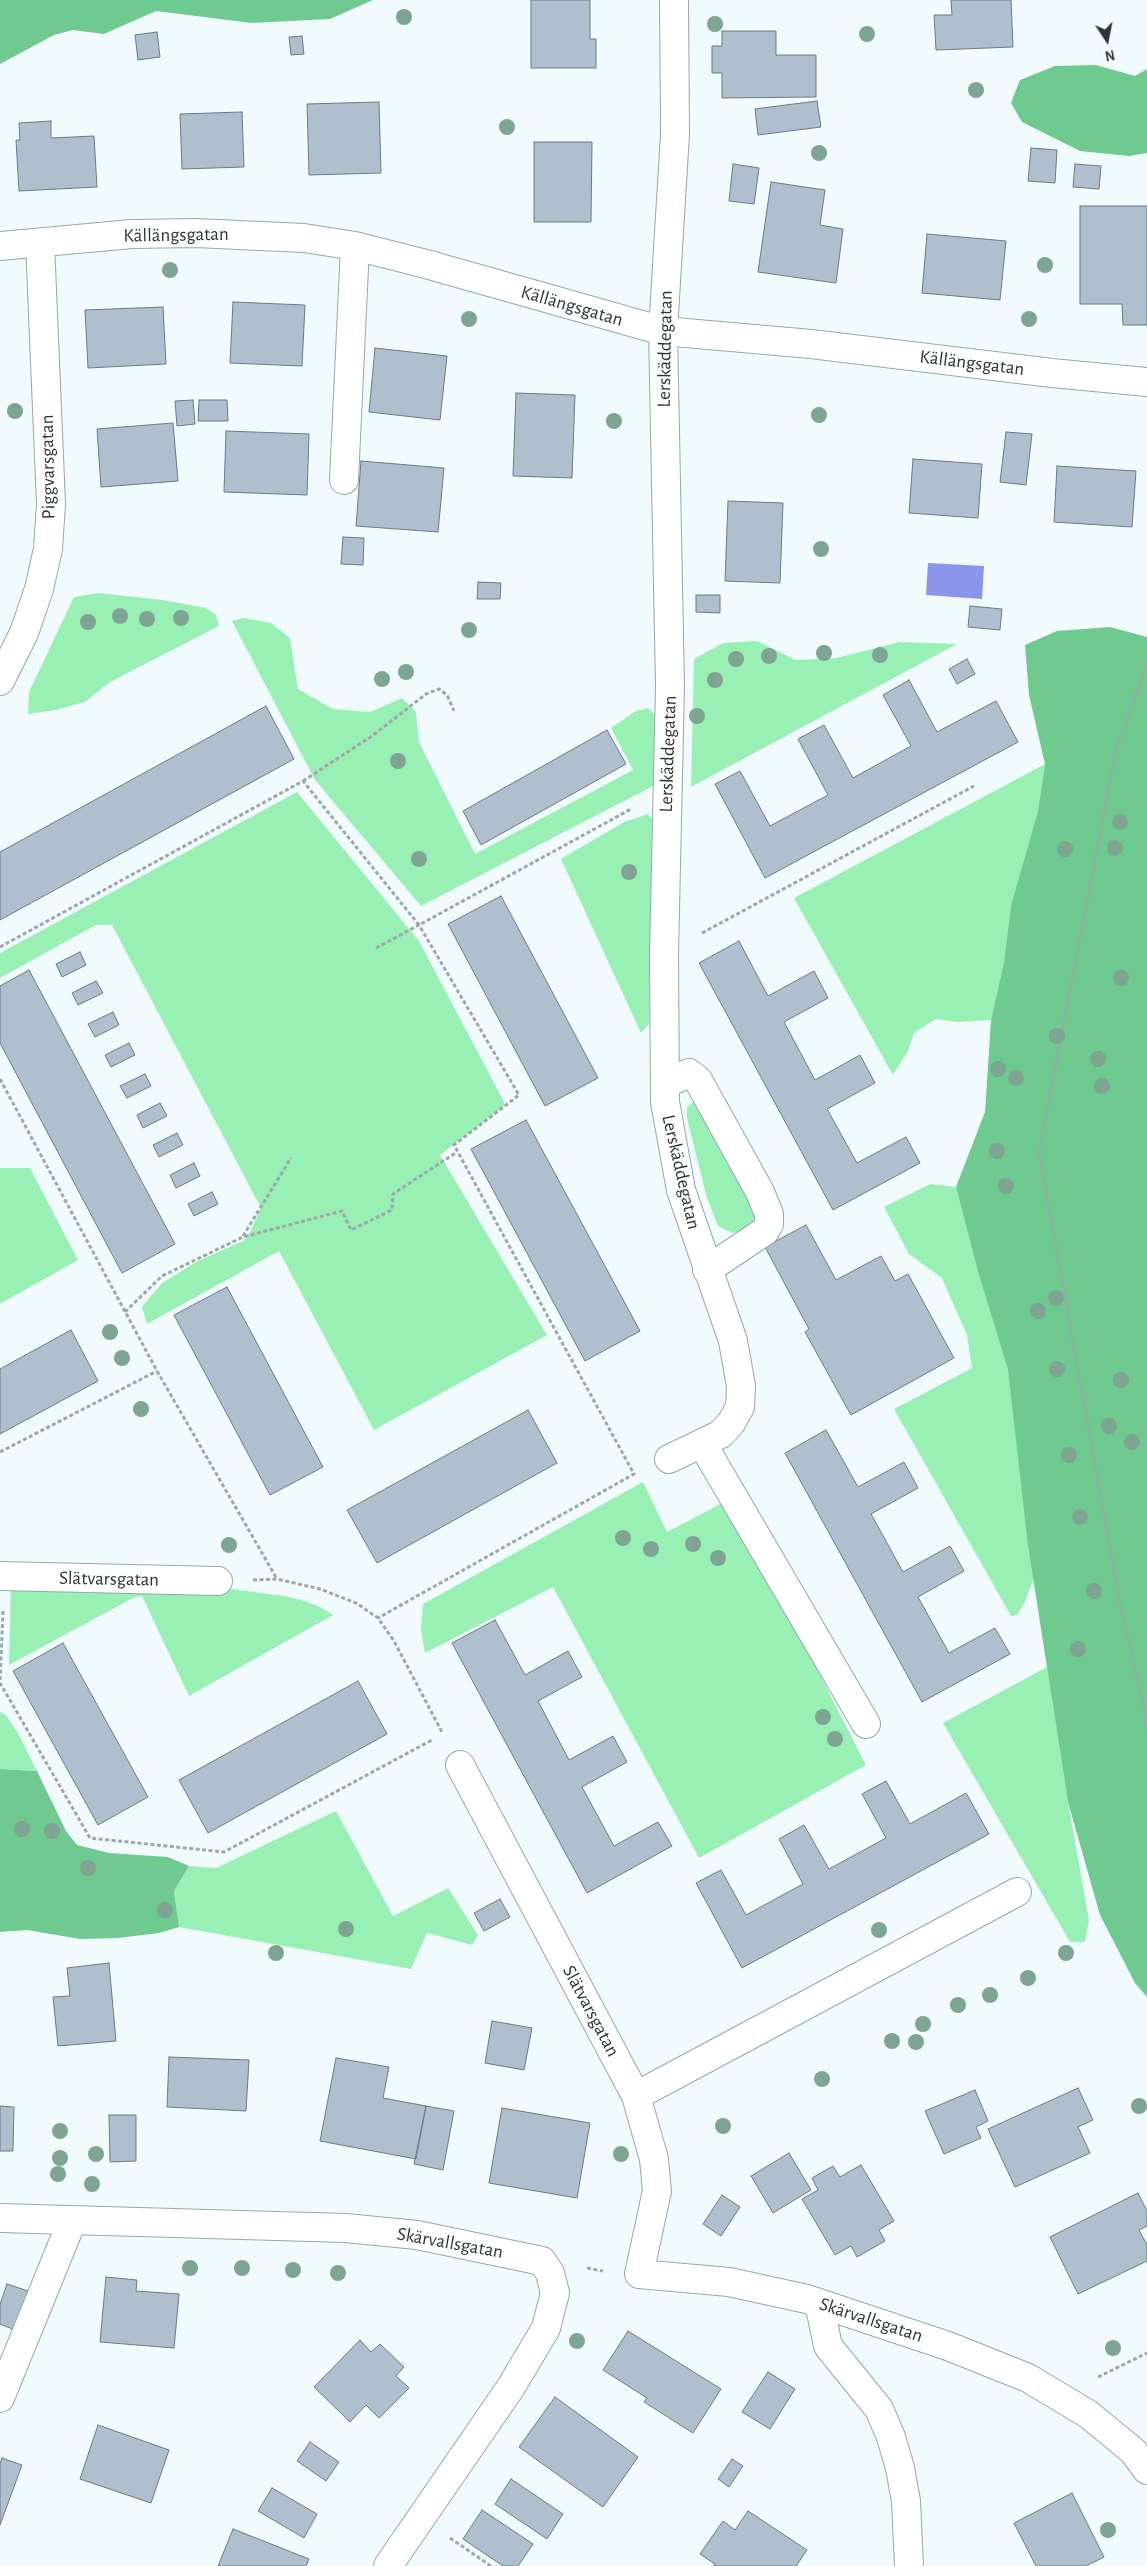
<!DOCTYPE html>
<meta charset="utf-8">
<style>
body{margin:0}
#map{position:relative;width:1147px;height:2566px;overflow:hidden;background:#f1fbfe;font-family:"Alegreya Sans",sans-serif}
canvas{display:block}
.north{position:absolute;left:1082px;top:15px;width:50px;height:50px;-webkit-text-stroke:4px #fff;paint-order:stroke;rotate:169deg;font-size:14px;font-weight:700;line-height:20px;text-align:center;color:#2b3537}
.north::after{content:'';display:block;margin:auto;width:18px;height:22px;background:#2b3537;clip-path:polygon(50% 0,100% 100%,50% 72%,0 100%)}
</style>
<div id="map">
<canvas width="1147" height="2566"></canvas>
<div class="north">N</div>
</div>
<script>
const context = document.querySelector('canvas').getContext('2d');
context.lineJoin = 'round';
function fillPath(path, color) { context.fillStyle = color; context.fill(path, 'evenodd'); }
const shape = rows => new Path2D(rows.map(r => 'M' + r).join(''));
function strokePath(path, color, width, dash) { context.strokeStyle = color; context.lineWidth = width; context.lineCap = dash ? 'butt' : 'round'; context.setLineDash(dash || []); context.stroke(path); }
function label(font, color, halo, rows, align = 'center') {
  context.font = font + ' "Alegreya Sans",sans-serif'; context.lineWidth = 4; context.setLineDash([]); context.textBaseline = 'middle'; context.strokeStyle = halo; context.fillStyle = color; for (const [text, x, y, turn = 0] of rows) {
    context.save(); context.translate(x, y); context.rotate((+turn || 0) * Math.PI / 180); context.textAlign = isNaN(turn) ? turn : align; if (halo) context.strokeText(text, 0, 0); context.fillText(text, 0, 0); context.restore();
  }
}
fillPath(shape([
 [98,593,163,600,206,608,216,615,219,626,110,682,85,702,56,710,28,714,29,692,74,597],
 [244,618,271,623,290,638,298,689,333,709,370,712,402,698,416,712,419,742,475,854,633,770,611,728,636,711,648,708,655,714,653,786,421,906,315,780,232,621],
 [757,641,796,660,836,658,900,642,957,644,691,787,694,659,723,643],
 [1045,764,1038,811,1011,905,1004,962,991,1020,958,1022,936,1019,914,1033,908,1051,893,1075,794,898],
 [297,792,419,941,502,1098,505,1105,440,1155,547,1335,374,1430,279,1251,147,1324,142,1307,162,1283,198,1261,243,1241,250,1232,261,1208,112,925,96,925,0,978,0,953],
 [648,814,652,819,649,1024,641,1033,561,859,624,822],
 [693,1102,701,1108,746,1187,756,1217,748,1229,732,1233,718,1226,707,1198,687,1118,687,1107],
 [0,1168,30,1168,78,1260,0,1304],
 [930,1184,956,1187,978,1272,1008,1370,1034,1579,1024,1604,1017,1615,1011,1616,894,1409,972,1368,967,1335,942,1278,909,1254,884,1207],
 [643,1482,667,1532,730,1499,866,1765,699,1858,553,1587,425,1653,421,1630,423,1604],
 [11,1583,223,1588,285,1596,305,1601,320,1607,333,1615,189,1696,142,1596,133,1598,9,1665],
 [1047,1667,1068,1802,1089,1920,1085,1942,1070,1942,943,1723],
 [0,1712,6,1715,18,1733,37,1771,0,1769],
 [336,1811,393,1916,448,1888,478,1935,472,1945,427,1933,411,1969,179,1927,174,1891,189,1866,216,1868]
]), '#98f0b4');
fillPath(shape([
 [0,0,373,0,330,19,252,23,156,11,104,34,73,30,54,35,0,64],
 [1096,65,1135,76,1147,69,1147,153,1129,156,1080,151,1022,122,1011,103,1020,80,1055,66],
 [1110,627,1147,637,1147,1997,1135,1983,1100,1915,1068,1802,1028,1545,1008,1370,978,1272,956,1187,985,1112,991,1020,1004,962,1011,905,1038,811,1045,764,1029,695,1025,645,1057,631],
 [0,1769,37,1771,66,1831,77,1845,109,1853,168,1857,189,1866,174,1891,179,1927,159,1933,118,1938,80,1939,27,1930,0,1932]
]), '#6eca8e');
fillPath(shape([
 [928,563,984,566,982,599,926,595]
]), '#8b95e9');
const building = shape([
 [531,0,590,0,590,39,596,39,596,68,531,68,531,0],
 [951,0,1011,0,1013,47,936,50,934,15,952,15,951,0],
 [722,31,776,31,776,55,816,55,816,97,722,98,722,73,712,73,712,46,722,46,722,31],
 [157,32,160,57,138,60,135,35,157,32],
 [302,36,304,54,291,55,289,37,302,36],
 [817,101,821,127,758,135,755,109,817,101],
 [379,102,381,173,309,175,307,104,379,102],
 [242,112,244,167,182,169,180,114,242,112],
 [51,121,51,138,94,136,97,187,19,191,16,140,20,140,19,123,51,121],
 [534,142,592,142,591,222,534,222,534,142],
 [1031,148,1057,150,1055,183,1028,181,1031,148],
 [733,164,759,168,754,204,729,201,733,164],
 [1075,164,1101,166,1099,189,1073,187,1075,164],
 [771,182,825,190,820,225,843,229,836,283,758,272,771,182],
 [1080,206,1147,206,1147,325,1123,325,1122,304,1080,304,1080,206],
 [927,234,1006,241,1000,300,922,293,927,234],
 [233,302,305,305,302,366,230,363,233,302],
 [163,307,166,364,88,368,85,310,163,307],
 [375,348,447,356,440,420,369,412,375,348],
 [516,393,575,395,572,478,513,476,516,393],
 [193,400,195,424,177,426,175,401,193,400],
 [199,400,227,400,228,421,198,421,199,400],
 [173,423,178,481,101,487,97,429,173,423],
 [226,431,309,434,307,495,224,492,226,431],
 [1006,432,1032,434,1026,485,1000,482,1006,432],
 [913,459,982,464,978,518,909,513,913,459],
 [361,461,444,468,438,532,356,526,361,461],
 [1057,466,1136,471,1132,527,1054,522,1057,466],
 [728,501,783,503,780,583,725,581,728,501],
 [343,537,364,538,363,565,341,564,343,537],
 [478,582,501,583,500,599,477,599,478,582],
 [696,595,720,595,720,613,696,612,696,595],
 [970,606,1002,609,1000,630,968,627,970,606],
 [967,659,975,674,957,684,949,669,967,659],
 [909,680,937,732,996,701,1018,742,765,878,715,784,740,771,770,826,828,795,798,739,824,725,853,778,911,746,883,695,909,680],
 [266,706,294,759,0,920,0,852,266,706],
 [607,730,626,764,481,845,463,811,607,730],
 [501,896,598,1078,545,1106,448,924,501,896],
 [739,941,768,996,814,971,828,998,784,1022,815,1080,860,1055,875,1083,827,1109,857,1163,906,1137,920,1163,833,1210,699,963,739,941],
 [80,952,86,965,62,977,56,964,80,952],
 [29,970,175,1244,122,1273,0,1043,0,986,29,970],
 [96,981,103,993,78,1005,72,993,96,981],
 [113,1012,119,1025,95,1037,88,1024,113,1012],
 [129,1043,135,1055,111,1067,105,1055,129,1043],
 [145,1074,151,1086,127,1098,120,1086,145,1074],
 [160,1103,167,1116,143,1128,137,1115,160,1103],
 [526,1120,640,1331,585,1361,471,1149,526,1120],
 [177,1133,183,1145,159,1157,153,1145,177,1133],
 [194,1163,200,1176,176,1188,170,1175,194,1163],
 [212,1192,218,1204,194,1216,188,1204,212,1192],
 [806,1225,836,1280,881,1256,895,1281,908,1274,954,1358,851,1415,805,1332,809,1329,765,1247,806,1225],
 [227,1287,323,1467,270,1495,174,1315,227,1287],
 [71,1330,98,1381,0,1434,0,1369,71,1330],
 [528,1410,557,1463,377,1563,347,1510,528,1410],
 [826,1430,858,1487,904,1462,918,1488,871,1514,903,1572,950,1546,964,1571,918,1597,949,1653,995,1628,1010,1654,922,1702,785,1453,826,1430],
 [495,1620,525,1675,568,1651,582,1677,538,1701,569,1760,613,1736,627,1762,582,1787,614,1846,658,1822,672,1846,587,1893,452,1643,495,1620],
 [63,1643,148,1797,98,1825,13,1671,63,1643],
 [358,1681,387,1734,208,1833,179,1780,358,1681],
 [886,1781,910,1824,966,1793,989,1834,742,1968,696,1883,721,1870,746,1915,803,1884,779,1839,804,1825,829,1869,886,1838,862,1794,886,1781],
 [500,1899,510,1917,484,1931,474,1913,500,1899],
 [109,1963,116,2041,58,2046,53,1997,70,1996,67,1968,109,1963],
 [492,2021,532,2028,524,2070,485,2063,492,2021],
 [169,2057,249,2060,246,2111,167,2107,169,2057],
 [336,2058,389,2067,383,2098,426,2106,416,2159,320,2141,336,2058],
 [1078,2088,1093,2120,1078,2127,1090,2153,1015,2187,988,2129,1078,2088],
 [975,2090,988,2121,976,2127,981,2138,944,2154,925,2111,975,2090],
 [0,2106,14,2107,13,2151,0,2151,0,2106],
 [426,2106,454,2111,443,2170,414,2164,426,2106],
 [502,2108,590,2123,577,2198,489,2183,502,2108],
 [109,2115,136,2115,136,2161,110,2162,109,2115],
 [789,2153,811,2190,773,2213,751,2176,789,2153],
 [861,2165,894,2221,879,2230,885,2241,857,2257,851,2246,835,2255,802,2199,818,2190,812,2178,833,2166,840,2177,861,2165],
 [1138,2193,1147,2211,1147,2226,1139,2230,1147,2245,1147,2261,1078,2294,1050,2237,1138,2193],
 [722,2195,740,2207,721,2236,703,2224,722,2195],
 [106,2277,137,2280,136,2291,179,2294,174,2348,100,2342,106,2277],
 [7,2284,28,2291,15,2330,0,2324,0,2304,7,2284],
 [628,2331,721,2389,693,2433,644,2402,647,2398,603,2370,628,2331],
 [360,2340,371,2352,380,2344,404,2367,396,2376,409,2388,379,2418,366,2405,350,2422,314,2387,360,2340],
 [768,2372,795,2389,770,2429,742,2412,768,2372],
 [555,2397,638,2457,603,2507,519,2447,555,2397],
 [98,2425,169,2450,151,2503,80,2479,98,2425],
 [310,2442,339,2462,326,2481,297,2461,310,2442],
 [2,2458,22,2465,0,2525,0,2464,2,2458],
 [732,2459,743,2466,729,2487,718,2479,732,2459],
 [511,2479,563,2514,547,2539,495,2504,511,2479],
 [272,2488,317,2514,304,2538,258,2511,272,2488],
 [1072,2493,1104,2557,1086,2566,1036,2566,1014,2523,1072,2493],
 [482,2510,533,2544,518,2566,503,2566,463,2539,482,2510],
 [748,2511,807,2550,796,2566,714,2566,715,2564,700,2554,723,2521,735,2530,748,2511],
 [233,2529,309,2559,306,2566,218,2566,233,2529]
]);
fillPath(building, '#afbfce');
strokePath(building, '#6b7a87', 1);
const minor = shape([
 [0,246,132,234,196,233,304,238,355,246,426,264,663,331,811,344,1052,373,1147,382],
 [344,480,355,246],
 [0,681,24,633,39,589,48,549,51,504,40,243],
 [665,1084,689,1073,698,1080,760,1192,769,1214,769,1224,765,1231,707,1270],
 [703,1445,866,1724],
 [669,1459,721,1434,731,1423,740,1407,741,1386,733,1341,681,1190,665,1102,664,954,670,686,663,331,675,134,674,0],
 [0,1576,218,1581],
 [460,1765,636,2096,654,2159,657,2191,639,2274,729,2282,807,2299,948,2346,1028,2378,1088,2414,1133,2451,1147,2470],
 [636,2096,1017,1892],
 [0,2218,346,2228,417,2235,542,2261,550,2273,555,2293,546,2328,511,2387,388,2566],
 [819,2303,828,2346,879,2409,891,2437,900,2468,906,2501,909,2566],
 [0,2398,72,2221]
]);
strokePath(minor, '#92a9b0', 30);
strokePath(shape([
 [1147,664,1116,750,1039,1152,1120,1604,1144,1706,1147,1729],
 [303,781,372,736,426,694,439,689,447,695,454,711],
 [702,933,974,786],
 [0,947,303,781,419,925,631,809],
 [376,948,419,925,519,1095,454,1145,634,1474,378,1618],
 [0,1079,157,1371,277,1579],
 [243,1236,291,1158],
 [125,1312,162,1276,243,1237,342,1211,351,1230,392,1210,393,1194,457,1152],
 [0,1452,157,1371],
 [253,1580,277,1579,320,1589,356,1603,378,1618,394,1641,443,1734],
 [3,1611,0,1683,90,1838,224,1852,432,1740],
 [587,2268,603,2271],
 [1098,2377,1147,2353],
 [450,2538,491,2566]
]), '#9ea8ab', 3, [4, 2.5]);
strokePath(minor, '#fff', 28);
context.fillStyle = '#7da591';
for (const [x, y] of [
 [404,17],
 [715,24],
 [867,34],
 [976,90],
 [507,127],
 [819,153],
 [1045,265],
 [170,270],
 [469,319],
 [1029,319],
 [15,411],
 [819,415],
 [614,421],
 [821,549],
 [120,616],
 [181,618],
 [147,619],
 [88,622],
 [469,630],
 [824,653],
 [880,655],
 [769,656],
 [736,659],
 [406,672],
 [382,679],
 [715,680],
 [697,716],
 [398,761],
 [1120,822],
 [1115,848],
 [1065,849],
 [419,859],
 [629,872],
 [1121,978],
 [1057,1036],
 [1098,1059],
 [998,1069],
 [1016,1078],
 [1102,1086],
 [997,1151],
 [1006,1186],
 [1056,1298],
 [1038,1311],
 [110,1332],
 [122,1358],
 [1057,1369],
 [1121,1380],
 [141,1409],
 [1109,1426],
 [1132,1442],
 [1069,1455],
 [1080,1517],
 [623,1538],
 [693,1544],
 [229,1545],
 [651,1549],
 [718,1558],
 [1094,1591],
 [1078,1649],
 [823,1717],
 [835,1739],
 [22,1829],
 [52,1831],
 [88,1868],
 [165,1910],
 [346,1929],
 [879,1930],
 [276,1953],
 [1066,1953],
 [1028,1978],
 [990,1995],
 [958,2005],
 [923,2024],
 [892,2041],
 [916,2042],
 [822,2079],
 [1139,2106],
 [723,2126],
 [60,2131],
 [96,2154],
 [621,2154],
 [60,2158],
 [58,2174],
 [92,2184],
 [190,2268],
 [242,2268],
 [293,2270],
 [338,2273],
 [577,2341],
 [1113,2348],
 [1108,2530]
]) { context.beginPath(); context.arc(x, y, 8, 0, 2 * Math.PI); context.fill(); }
label('19px', '#2b3537', '#fff', [
 ["Källängsgatan",176,235,-1],
 ["Källängsgatan",572,306,16],
 ["Lerskäddegatan",665,349,-89],
 ["Källängsgatan",972,363,7],
 ["Piggvarsgatan",48,467,-91],
 ["Lerskäddegatan",668,754,-88],
 ["Lerskäddegatan",681,1172,77],
 ["Slätvarsgatan",109,1579,1],
 ["Slätvarsgatan",591,2011,62],
 ["Skärvallsgatan",450,2243,10],
 ["Skärvallsgatan",871,2320,18]
]);
</script>
